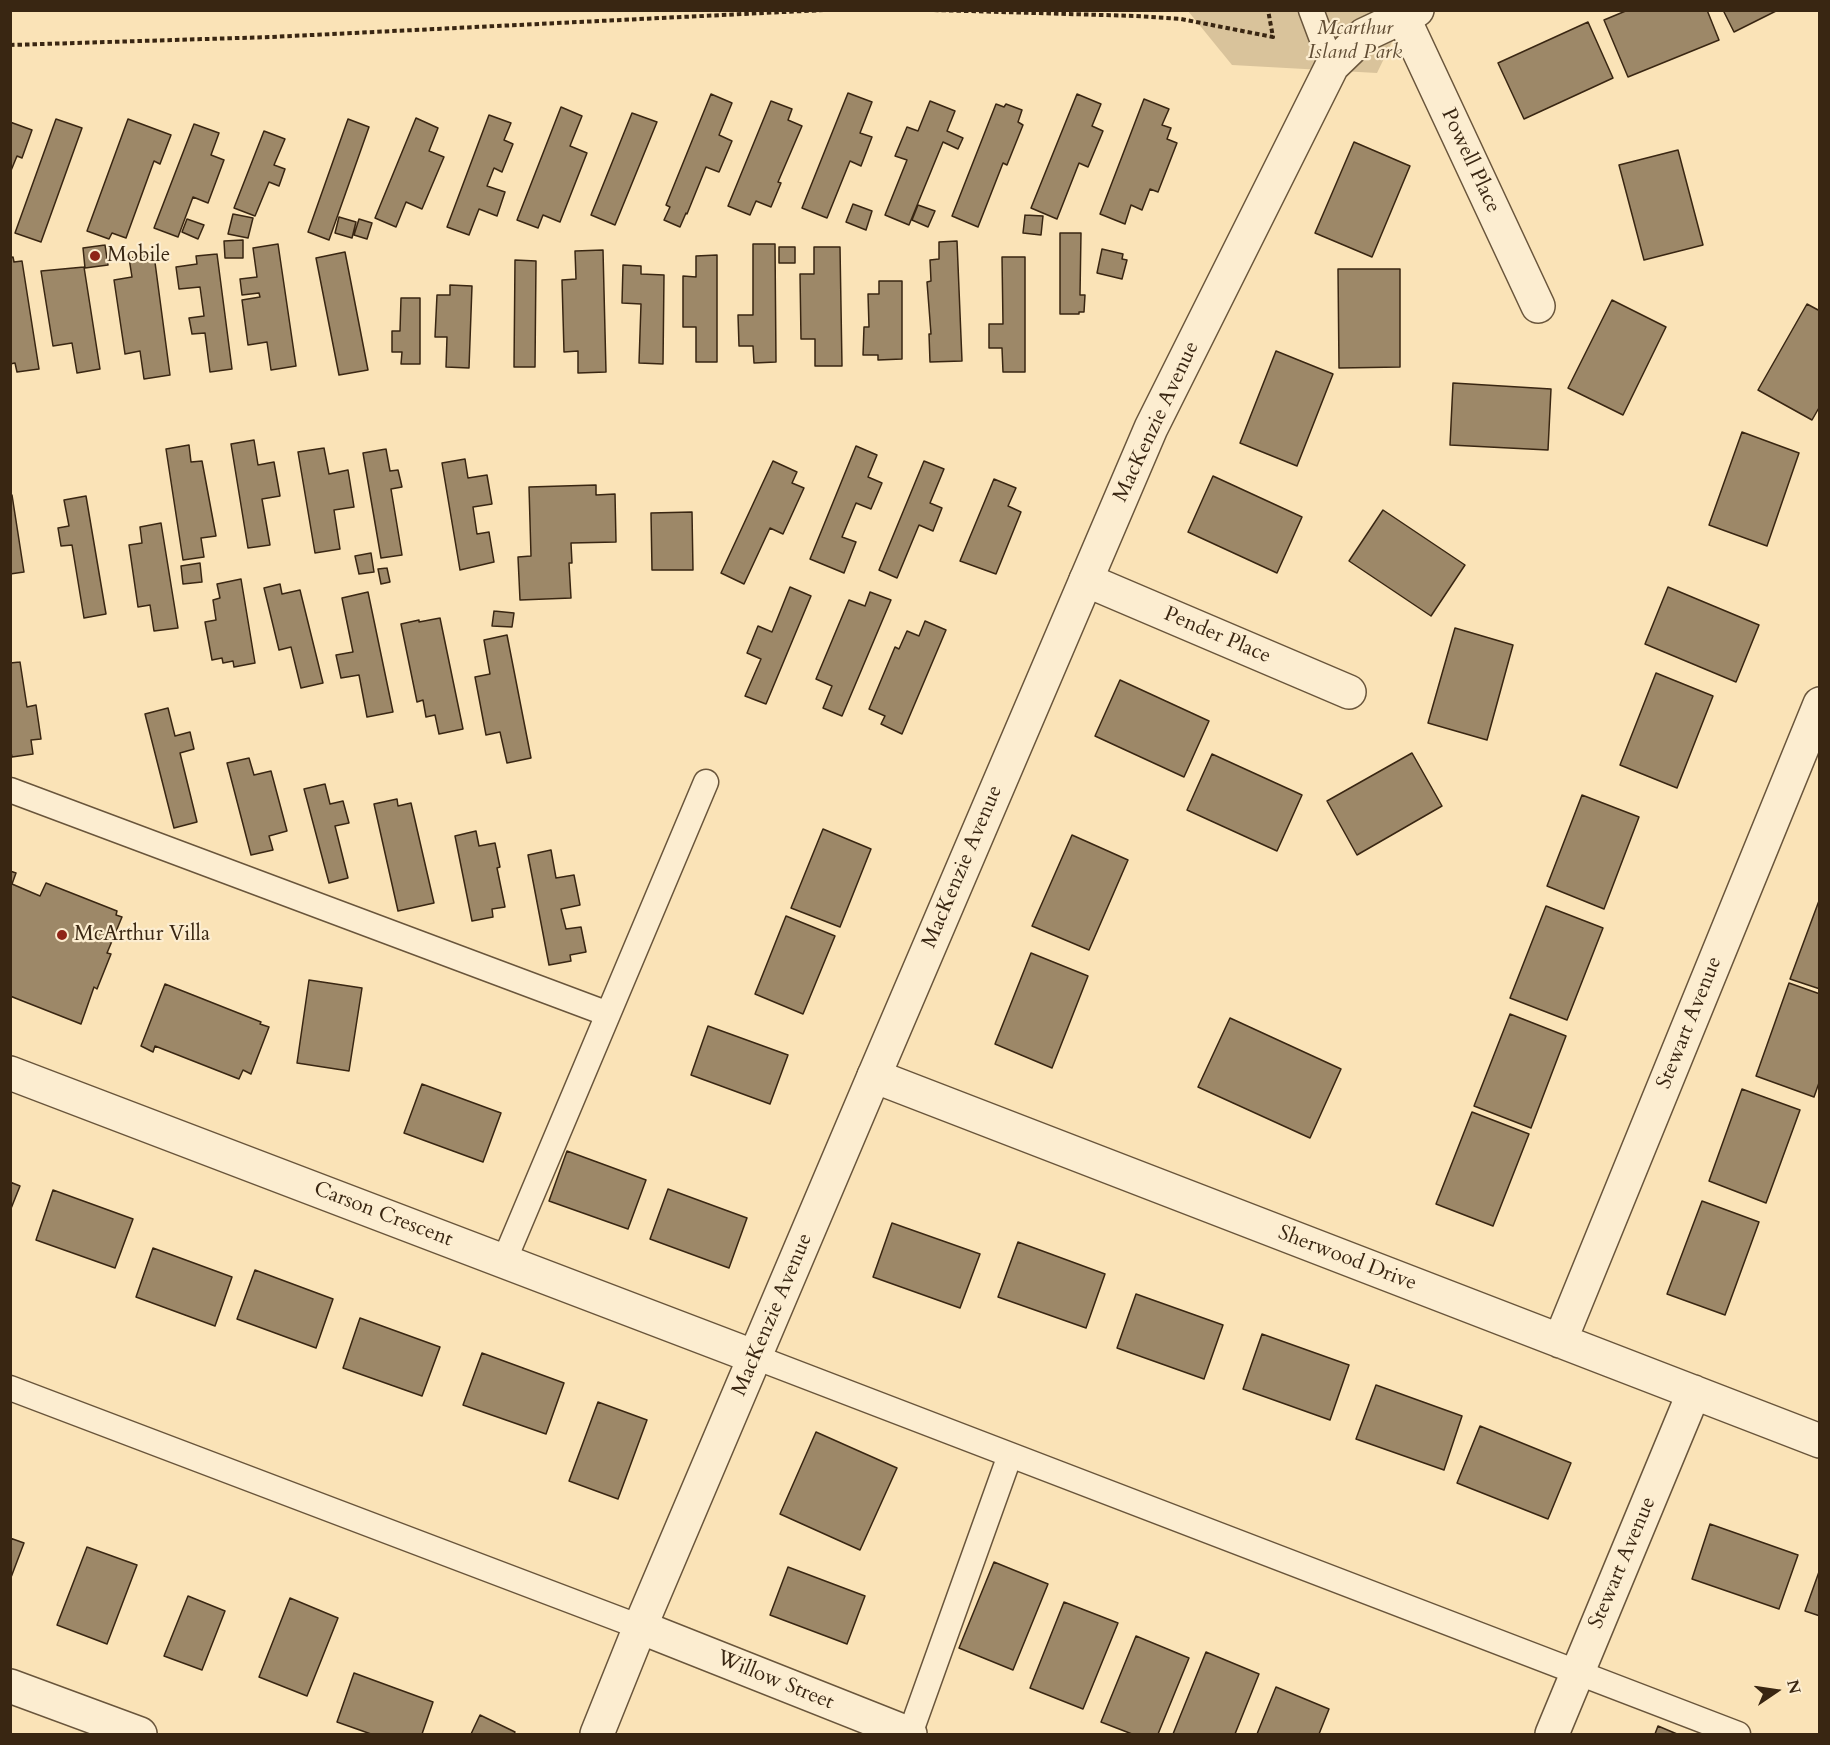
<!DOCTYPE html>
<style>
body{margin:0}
#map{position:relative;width:1830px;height:1745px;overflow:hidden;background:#fae3b7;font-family:Cardo,serif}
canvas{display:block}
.frame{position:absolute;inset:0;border:12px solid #392612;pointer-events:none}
.north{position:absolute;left:1746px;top:1661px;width:60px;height:60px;-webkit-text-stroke:4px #fcedd0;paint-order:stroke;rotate:77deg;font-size:16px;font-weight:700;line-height:24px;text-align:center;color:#392612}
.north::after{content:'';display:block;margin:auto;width:21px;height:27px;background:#392612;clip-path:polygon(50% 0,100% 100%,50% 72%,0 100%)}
</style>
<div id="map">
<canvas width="1830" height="1745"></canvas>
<div class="frame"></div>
<div class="north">N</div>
</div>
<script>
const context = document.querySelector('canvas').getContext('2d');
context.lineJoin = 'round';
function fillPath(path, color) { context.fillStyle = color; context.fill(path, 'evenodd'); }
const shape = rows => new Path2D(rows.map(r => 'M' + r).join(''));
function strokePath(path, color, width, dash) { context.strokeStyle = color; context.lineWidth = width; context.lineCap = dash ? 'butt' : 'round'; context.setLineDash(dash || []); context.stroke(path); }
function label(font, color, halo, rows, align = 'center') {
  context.font = font + ' Cardo,serif'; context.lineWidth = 4.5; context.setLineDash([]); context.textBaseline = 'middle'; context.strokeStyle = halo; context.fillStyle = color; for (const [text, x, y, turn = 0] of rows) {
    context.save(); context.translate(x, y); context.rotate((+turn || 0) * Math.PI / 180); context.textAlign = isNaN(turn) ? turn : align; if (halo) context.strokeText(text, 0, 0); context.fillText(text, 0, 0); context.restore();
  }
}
fillPath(shape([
 [1188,11,1407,11,1377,73,1232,65]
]), '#d9c39b');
const building = shape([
 [1628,10,1707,10,1719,40,1628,77,1604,20,1628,10],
 [1723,10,1778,10,1734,32,1723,10],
 [1588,22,1613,78,1524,119,1498,63,1588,22],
 [848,93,872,102,860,133,872,137,861,166,850,161,827,218,802,208,848,93],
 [711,94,732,103,719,135,732,141,719,172,706,167,687,214,686,213,680,227,664,220,670,207,666,205,711,94],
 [1077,94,1101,104,1092,126,1103,131,1088,167,1079,163,1057,219,1031,208,1077,94],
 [1144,99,1169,109,1162,125,1171,128,1167,139,1177,143,1158,192,1150,189,1142,210,1131,205,1125,224,1100,214,1144,99],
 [771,101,792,109,788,120,802,126,778,182,781,183,771,207,756,201,750,215,728,206,771,101],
 [930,101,955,111,947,131,963,138,958,149,943,142,909,225,885,215,907,160,895,156,907,127,918,131,930,101],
 [996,104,1004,107,1006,104,1022,110,1018,122,1023,125,1007,165,1003,163,978,227,952,216,996,104],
 [561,107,582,116,570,146,587,153,560,222,543,215,538,228,517,220,561,107],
 [632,113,657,122,615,225,591,215,632,113],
 [489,115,511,123,504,140,513,144,502,172,494,168,487,186,505,192,497,216,479,209,469,235,447,227,489,115],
 [416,118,438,128,429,151,444,157,422,209,406,202,396,227,375,218,416,118],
 [56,119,82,128,41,242,15,233,56,119],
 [128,119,171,135,160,164,154,161,126,238,112,233,109,239,87,231,128,119],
 [348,119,369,127,329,240,308,232,348,119],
 [10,122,32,130,22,158,17,156,10,173,10,122],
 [194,124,219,133,211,155,224,160,208,203,193,197,178,237,154,228,194,124],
 [264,131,285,139,274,165,285,169,279,186,269,182,255,216,234,208,264,131],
 [1354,142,1410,166,1372,257,1315,233,1354,142],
 [1678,150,1703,245,1644,260,1619,165,1678,150],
 [853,204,872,211,866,230,846,222,853,204],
 [918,205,935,211,928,227,912,220,918,205],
 [233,214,253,218,248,238,228,234,233,214],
 [1025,215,1043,216,1041,235,1023,233,1025,215],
 [339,217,356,222,352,238,335,233,339,217],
 [187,219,204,225,198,239,182,232,187,219],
 [359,219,372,223,367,239,354,235,359,219],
 [1060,233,1081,233,1080,295,1085,295,1084,312,1079,312,1079,314,1060,314,1060,233],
 [243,240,243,258,225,258,224,241,243,240],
 [957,241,962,361,930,362,929,334,931,334,927,282,931,281,930,260,939,259,939,242,957,241],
 [278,244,296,366,271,370,267,342,248,345,242,300,260,297,259,293,242,295,240,279,257,277,253,248,278,244],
 [753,244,775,244,776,362,754,363,753,346,739,346,738,315,753,315,753,244],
 [105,245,108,265,85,268,83,248,105,245],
 [779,247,795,247,795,263,779,263,779,247],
 [814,247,840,247,842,366,815,366,815,339,801,339,800,274,814,274,814,247],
 [1102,249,1123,254,1122,259,1127,260,1122,279,1097,273,1102,249],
 [603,250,606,372,578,373,578,351,564,352,562,280,576,279,575,251,603,250],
 [345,252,368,370,339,375,316,258,345,252],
 [217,254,232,369,210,372,205,333,192,334,189,318,204,316,200,287,179,289,176,267,197,264,196,256,217,254],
 [154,255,170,375,144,379,140,351,125,354,114,280,132,277,129,258,154,255],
 [717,255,717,362,696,362,696,327,683,327,683,276,696,277,696,256,717,255],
 [13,257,14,262,22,261,39,369,17,372,15,363,10,364,10,258,13,257],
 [1002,257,1025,257,1025,372,1003,372,1002,348,989,348,989,324,1003,324,1002,257],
 [515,260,536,261,535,367,514,367,515,260],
 [623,265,641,266,641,274,664,275,663,364,639,363,641,304,622,303,623,265],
 [84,267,100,369,77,373,72,343,53,346,41,271,84,267],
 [1338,269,1400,269,1400,367,1339,368,1338,269],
 [879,281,902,281,902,359,878,360,878,355,863,355,864,327,869,327,868,294,879,294,879,281],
 [450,285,472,286,469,368,446,367,447,337,435,337,437,295,450,295,450,285],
 [401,298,420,298,420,364,401,364,402,352,392,352,392,331,400,331,401,298],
 [1612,300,1666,327,1623,415,1568,388,1612,300],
 [1807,304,1820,311,1820,406,1812,420,1758,390,1807,304],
 [1276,351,1333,374,1297,466,1240,443,1276,351],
 [1453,383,1551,389,1548,450,1450,445,1453,383],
 [1742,432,1799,453,1767,546,1709,525,1742,432],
 [254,440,258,465,274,462,280,496,262,499,270,545,248,548,231,444,254,440],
 [189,445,191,462,202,461,216,536,201,538,204,557,183,560,166,449,189,445],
 [856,446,877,455,868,477,882,483,871,509,856,503,842,537,856,542,844,573,810,559,856,446],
 [324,448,329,474,348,470,354,507,334,510,340,549,315,553,298,452,324,448],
 [386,449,390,471,398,470,402,487,391,489,402,555,381,558,363,453,386,449],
 [465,459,468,478,487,475,492,504,473,507,477,534,489,532,494,562,460,570,442,463,465,459],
 [773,461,797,472,792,483,804,488,783,534,770,528,744,584,721,573,773,461],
 [924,461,944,469,930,503,942,508,933,531,919,525,897,578,879,570,924,461],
 [1213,476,1302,517,1277,573,1188,532,1213,476],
 [994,479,1016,488,1008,506,1021,512,996,574,960,561,994,479],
 [596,485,596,495,615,494,616,542,571,543,572,563,569,563,571,598,520,600,518,557,531,556,529,487,596,485],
 [10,495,12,495,24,572,10,574,10,495],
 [86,496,106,614,84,618,72,545,61,546,58,528,69,526,64,500,86,496],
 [1383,510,1465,565,1431,616,1349,561,1383,510],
 [692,512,693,570,652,570,651,513,692,512],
 [161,523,178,628,154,631,150,605,138,607,129,545,142,543,140,527,161,523],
 [371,553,374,572,359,574,355,556,371,553],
 [200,563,202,582,183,584,181,566,200,563],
 [387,568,390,582,381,584,378,569,387,568],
 [241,579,255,663,234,667,233,661,223,663,222,658,212,660,205,622,216,620,213,600,220,598,217,584,241,579],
 [280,584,282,594,300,590,323,683,301,688,291,647,279,650,264,588,280,584],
 [790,587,811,596,766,704,745,696,761,659,747,653,758,626,772,632,790,587],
 [1668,587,1759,625,1736,682,1645,644,1668,587],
 [368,592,393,712,367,717,359,675,341,678,336,655,353,652,342,598,368,592],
 [870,592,891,600,842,716,823,708,832,686,816,679,849,600,865,606,870,592],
 [494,611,514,613,512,627,492,626,494,611],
 [440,618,463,729,439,734,435,715,426,717,423,700,417,702,401,624,419,620,419,622,440,618],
 [925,621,946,630,902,734,881,724,885,716,869,709,895,647,899,649,907,631,919,636,925,621],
 [1455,628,1513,645,1487,740,1428,723,1455,628],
 [507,635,531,758,507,763,500,732,486,735,475,677,490,674,484,640,507,635],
 [20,662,27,707,36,705,41,739,31,740,33,754,12,757,10,748,10,663,20,662],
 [1656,673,1713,696,1677,788,1620,765,1656,673],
 [1120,680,1209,721,1184,777,1095,736,1120,680],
 [168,708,175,736,190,732,194,749,180,753,197,822,174,828,145,714,168,708],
 [1412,753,1442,806,1357,855,1327,801,1412,753],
 [1212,754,1302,795,1277,851,1187,810,1212,754],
 [249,758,254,775,271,771,287,831,269,836,273,850,251,855,227,763,249,758],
 [325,784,330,804,343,801,349,823,335,826,348,878,329,883,304,789,325,784],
 [1582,795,1639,817,1604,909,1547,886,1582,795],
 [397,799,398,806,411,803,434,903,398,911,374,804,397,799],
 [823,829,871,849,840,927,791,908,823,829],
 [476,831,479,846,495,843,500,867,497,868,505,907,492,909,493,917,472,921,455,836,476,831],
 [1072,835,1128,860,1089,950,1032,926,1072,835],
 [551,850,556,878,574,875,580,905,561,909,566,929,581,927,586,952,570,955,571,961,549,965,528,855,551,850],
 [10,871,16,873,12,884,40,896,46,883,117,911,116,915,122,917,107,953,111,954,97,989,94,987,81,1024,10,996,10,871],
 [1820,898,1820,989,1790,979,1820,898],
 [1546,906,1603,928,1567,1020,1510,998,1546,906],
 [786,916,835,936,803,1014,755,994,786,916],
 [1031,953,1088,976,1052,1068,995,1044,1031,953],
 [309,980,362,988,349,1071,297,1063,309,980],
 [1789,983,1820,994,1820,1080,1814,1097,1756,1076,1789,983],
 [165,984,261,1022,260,1024,269,1027,251,1074,243,1070,239,1079,155,1046,153,1052,141,1046,165,984],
 [1510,1014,1566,1036,1531,1128,1474,1106,1510,1014],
 [1230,1018,1341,1069,1310,1138,1198,1087,1230,1018],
 [708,1026,788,1055,770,1104,691,1075,708,1026],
 [422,1084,501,1113,483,1162,404,1133,422,1084],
 [1742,1089,1800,1110,1766,1203,1709,1181,1742,1089],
 [1472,1112,1529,1134,1493,1226,1436,1204,1472,1112],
 [567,1151,646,1180,628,1229,549,1201,567,1151],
 [10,1182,20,1186,10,1211,10,1182],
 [668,1189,747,1218,729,1268,650,1239,668,1189],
 [53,1190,133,1219,115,1268,36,1240,53,1190],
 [1702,1201,1759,1222,1725,1315,1667,1294,1702,1201],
 [892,1223,980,1254,960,1308,873,1277,892,1223],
 [1018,1242,1105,1274,1086,1328,998,1297,1018,1242],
 [153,1248,232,1277,215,1326,136,1297,153,1248],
 [255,1270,333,1299,316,1348,237,1319,255,1270],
 [1136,1294,1223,1325,1204,1379,1117,1348,1136,1294],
 [360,1318,440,1347,422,1396,343,1368,360,1318],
 [1262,1334,1349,1365,1330,1420,1243,1389,1262,1334],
 [482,1353,564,1383,546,1434,463,1405,482,1353],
 [1376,1385,1462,1416,1444,1470,1356,1439,1376,1385],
 [598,1402,647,1420,618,1499,569,1481,598,1402],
 [1480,1426,1571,1463,1548,1519,1457,1483,1480,1426],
 [816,1432,897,1468,860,1550,780,1514,816,1432],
 [1710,1524,1798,1555,1779,1609,1692,1579,1710,1524],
 [10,1538,24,1543,10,1580,10,1538],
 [87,1547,137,1565,107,1644,57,1625,87,1547],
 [994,1562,1048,1584,1013,1670,959,1648,994,1562],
 [788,1567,865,1596,847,1644,770,1615,788,1567],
 [1820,1569,1820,1616,1805,1611,1820,1569],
 [188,1596,225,1611,202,1670,164,1656,188,1596],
 [290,1598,338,1618,307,1696,259,1677,290,1598],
 [1064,1602,1118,1623,1083,1709,1030,1688,1064,1602],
 [1136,1636,1189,1658,1158,1734,1132,1734,1101,1722,1136,1636],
 [1206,1652,1259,1674,1235,1734,1173,1734,1206,1652],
 [354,1673,433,1702,422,1734,371,1734,337,1722,354,1673],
 [1276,1687,1329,1709,1319,1734,1257,1734,1276,1687],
 [480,1715,515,1732,514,1734,471,1734,480,1715],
 [1658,1726,1677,1734,1655,1734,1658,1726]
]);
fillPath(building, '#9d8868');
strokePath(building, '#392612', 1.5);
const service = shape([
 [1311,10,1332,66],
 [10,790,608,1014],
 [504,1261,706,782],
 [755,1357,1738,1734],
 [10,1388,640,1627],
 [910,1734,1010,1455]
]);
const minor = shape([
 [1403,17,1538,306],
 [1086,580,1349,692],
 [10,1073,755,1357],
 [874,1076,1820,1441],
 [1560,1341,1820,704],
 [640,1627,910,1734],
 [10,1686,140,1734],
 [1552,1734,1694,1392]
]);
const tertiary = shape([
 [597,1734,640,1627,874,1076,1151,428,1332,66,1364,35,1417,10]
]);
strokePath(service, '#69553b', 27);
strokePath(minor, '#69553b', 36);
strokePath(tertiary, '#69553b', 36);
strokePath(shape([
 [934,10,1136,16,1181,19,1273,37,1268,10],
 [10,45,271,37,825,10]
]), '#392612', 4, [4.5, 3]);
strokePath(service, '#fcedd0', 24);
strokePath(minor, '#fcedd0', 33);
strokePath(tertiary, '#fcedd0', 33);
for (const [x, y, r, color] of [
 [95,256,6,"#8f2418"],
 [62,935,6,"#8f2418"]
]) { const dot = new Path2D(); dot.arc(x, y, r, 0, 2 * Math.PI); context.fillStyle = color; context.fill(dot); strokePath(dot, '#fcedd0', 2); }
label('italic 21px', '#614d34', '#fcedd0', [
 ["Mcarthur",1355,29],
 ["Island Park",1355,53]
]);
label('21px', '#392612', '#fcedd0', [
 ["Powell Place",1470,161,65],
 ["MacKenzie Avenue",1157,422,-65],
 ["Pender Place",1217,636,23],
 ["MacKenzie Avenue",963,867,-67],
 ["Stewart Avenue",1690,1023,-68],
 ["Carson Crescent",383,1215,21],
 ["Sherwood Drive",1347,1259,21],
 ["MacKenzie Avenue",773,1315,-67],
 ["Stewart Avenue",1623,1563,-67],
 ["Willow Street",775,1681,22]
]);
label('21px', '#392612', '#fcedd0', [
 ["Mobile",107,256],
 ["McArthur Villa",74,935]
], 'left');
</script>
